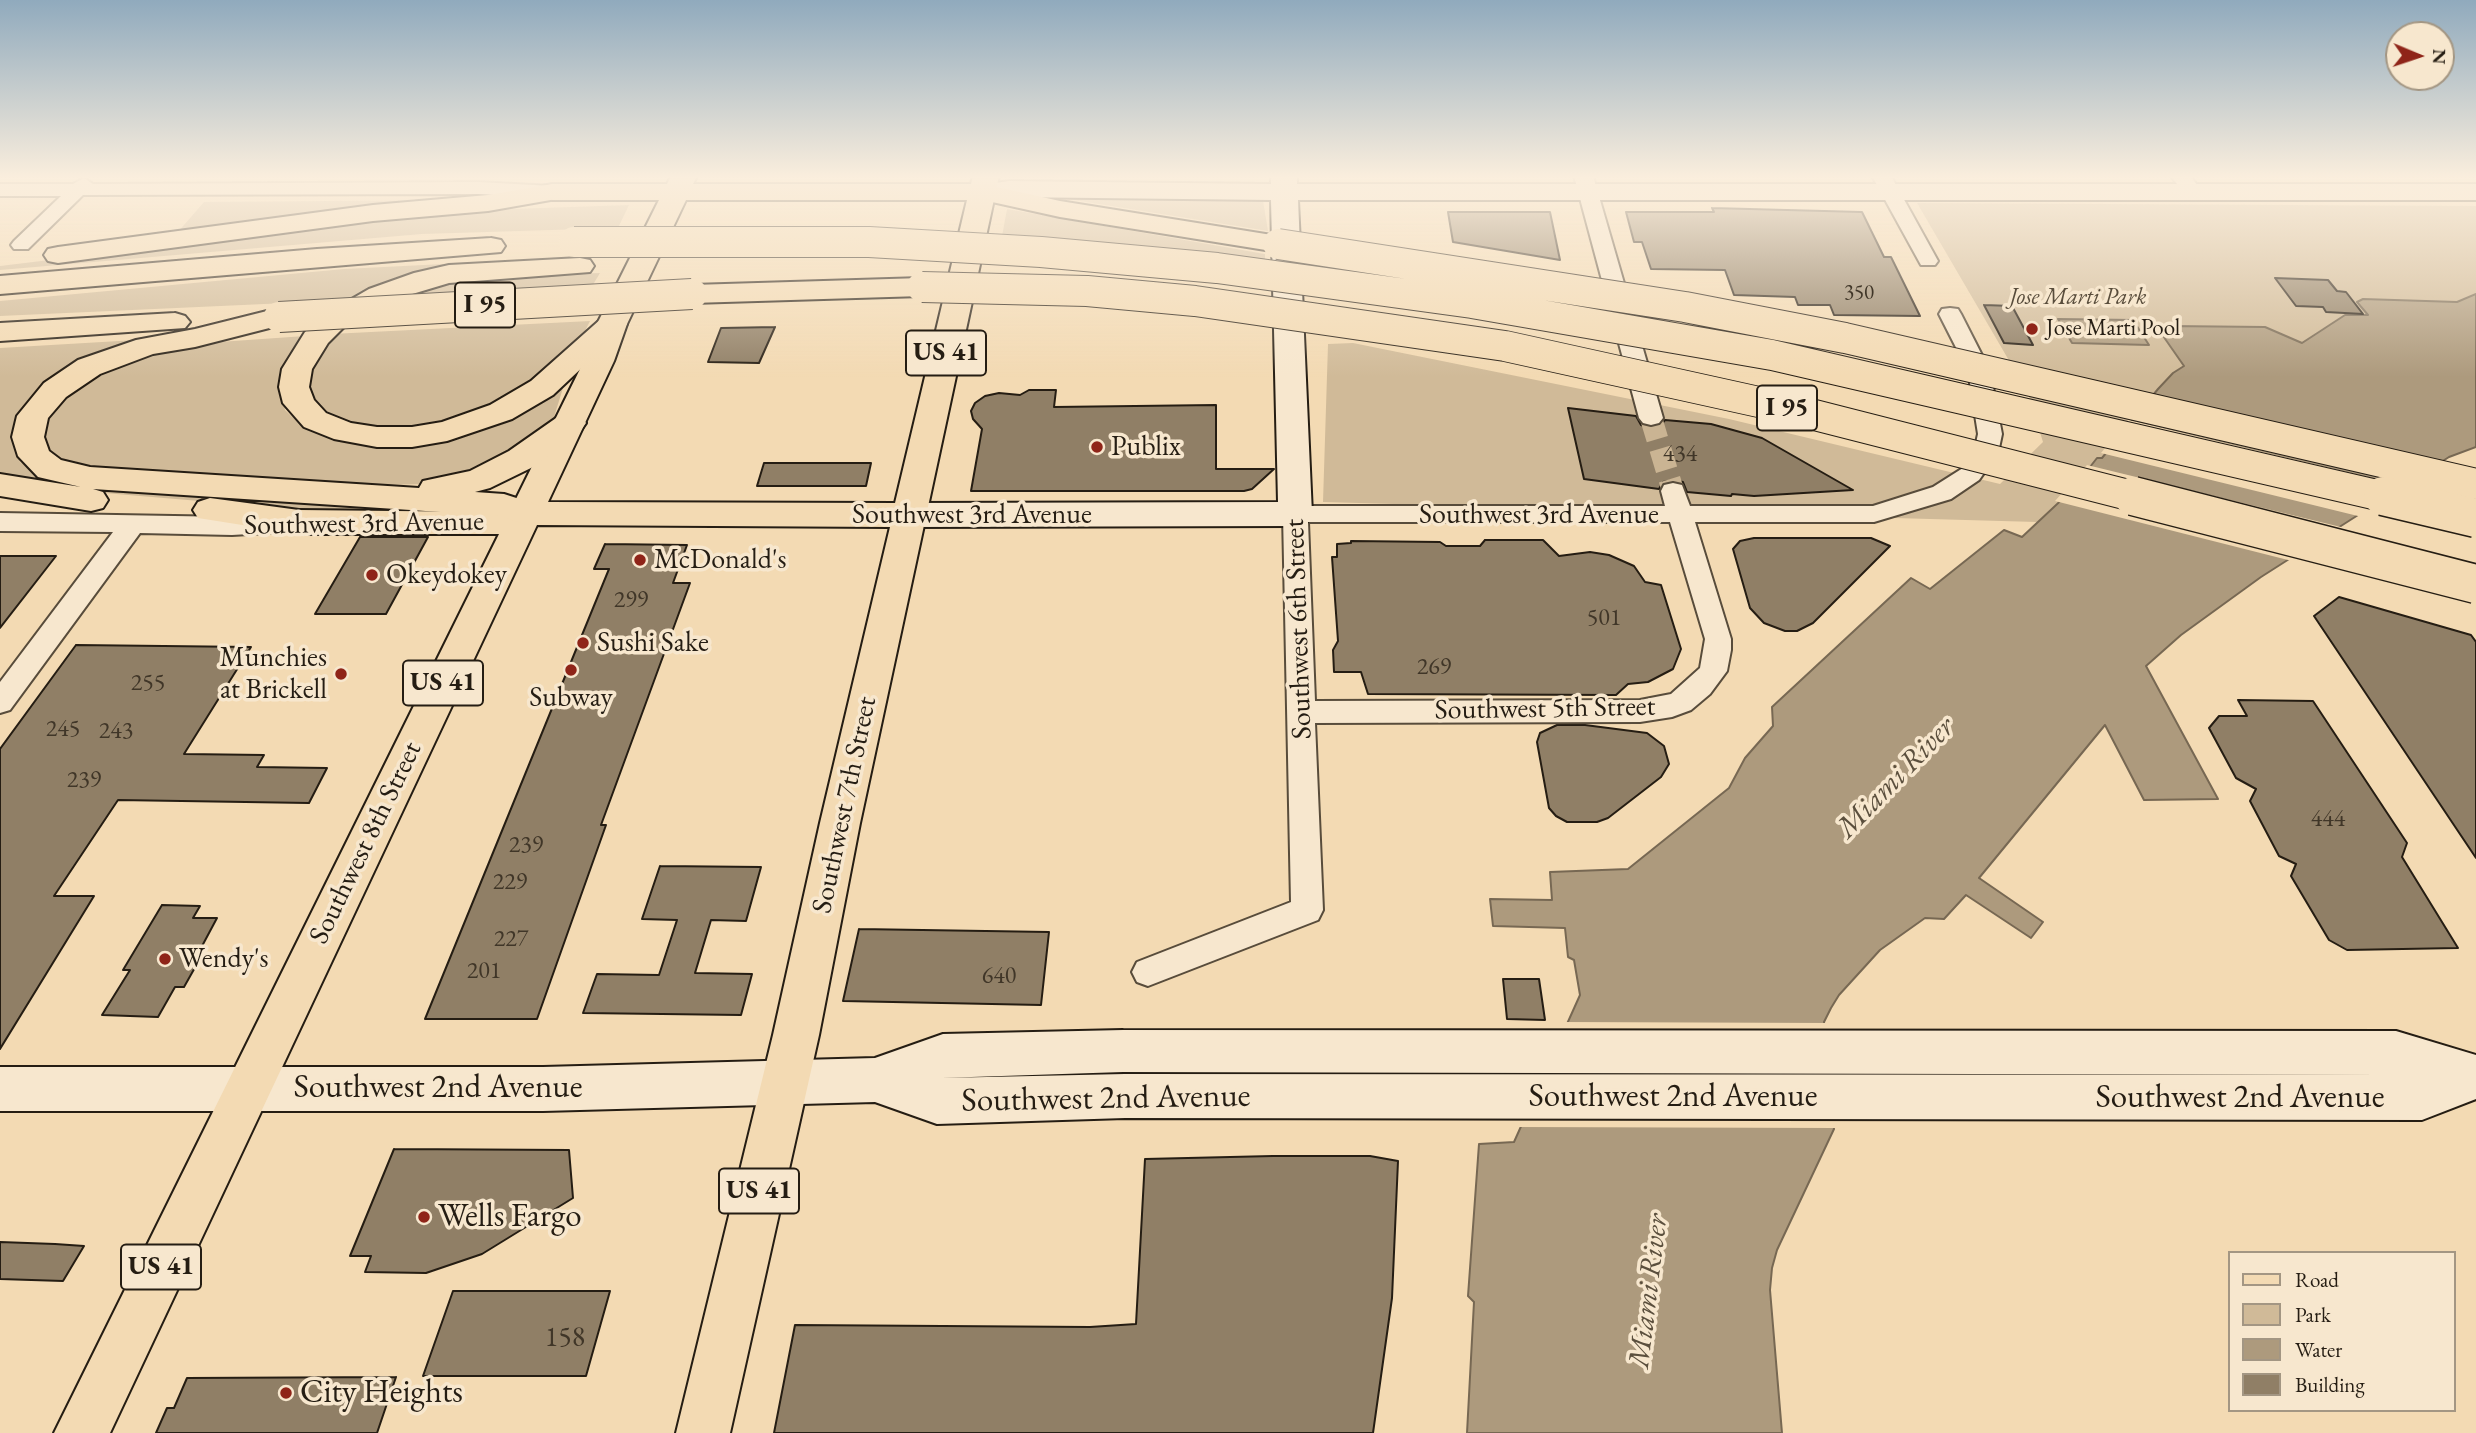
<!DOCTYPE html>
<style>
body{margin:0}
#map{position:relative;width:2476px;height:1433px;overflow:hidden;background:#f3dab3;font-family:"EB Garamond",serif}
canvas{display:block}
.legend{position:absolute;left:2228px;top:1251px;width:228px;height:161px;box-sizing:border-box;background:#f7e7ce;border:2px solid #a39683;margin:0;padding:9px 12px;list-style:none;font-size:21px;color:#251d13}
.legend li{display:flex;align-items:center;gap:14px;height:35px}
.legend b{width:35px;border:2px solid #a39683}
.north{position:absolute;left:2385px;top:21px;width:70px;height:70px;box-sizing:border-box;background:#f7e7ce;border:2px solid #a39683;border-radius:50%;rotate:92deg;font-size:19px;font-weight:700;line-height:28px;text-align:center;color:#251d13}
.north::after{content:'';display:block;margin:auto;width:24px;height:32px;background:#8f2418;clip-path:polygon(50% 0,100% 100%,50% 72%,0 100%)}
</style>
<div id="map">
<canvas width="2476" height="1433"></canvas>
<ul class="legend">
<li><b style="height:9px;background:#f3dab3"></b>Road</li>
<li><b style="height:19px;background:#d0ba98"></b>Park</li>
<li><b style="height:19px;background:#ad9a7d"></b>Water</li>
<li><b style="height:19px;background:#907f66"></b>Building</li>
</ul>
<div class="north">N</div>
</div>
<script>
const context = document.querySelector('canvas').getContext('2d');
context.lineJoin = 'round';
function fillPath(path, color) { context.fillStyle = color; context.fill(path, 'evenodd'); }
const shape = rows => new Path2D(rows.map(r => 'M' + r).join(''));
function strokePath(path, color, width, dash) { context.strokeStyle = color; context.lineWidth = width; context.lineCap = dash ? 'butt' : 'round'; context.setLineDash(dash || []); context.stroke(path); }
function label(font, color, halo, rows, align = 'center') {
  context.font = font + ' "EB Garamond",serif'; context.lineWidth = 7; context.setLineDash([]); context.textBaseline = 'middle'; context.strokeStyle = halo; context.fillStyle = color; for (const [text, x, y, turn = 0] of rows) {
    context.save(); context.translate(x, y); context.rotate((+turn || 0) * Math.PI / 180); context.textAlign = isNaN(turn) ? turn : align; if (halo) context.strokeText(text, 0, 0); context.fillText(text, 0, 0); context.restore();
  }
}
fillPath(shape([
 [1051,194,1135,200,1263,200,1268,231,1049,196],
 [449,200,177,233,204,202],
 [1917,203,2476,206,2476,294,2457,302,2363,299,2369,315,2322,329,2302,343,2265,327,2162,333,2184,366,2158,389,2102,459,2037,522,1323,502,1328,344,1353,343,1729,419,2000,484,2043,442,2028,393],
 [629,205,618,228,422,234,0,270,0,266,452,211],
 [1007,209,1265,254,1265,260,1156,247,1002,236],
 [582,257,580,261,486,265,353,300,0,316,0,301,344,269],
 [600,273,591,288,389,297,416,287,485,277],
 [590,321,579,343,510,400,438,425,399,430,369,428,342,422,322,409,311,393,308,379,312,359,331,334],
 [305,336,286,362,280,381,285,410,303,427,328,437,360,444,397,445,563,388,554,417,546,430,510,459,432,484,376,485,119,471,81,468,59,460,46,450,42,436,47,419,58,404,76,386,98,372,176,345],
 [136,340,132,345,110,352,15,443,20,462,39,476,60,484,476,509,473,514,327,510,223,503,93,492,0,475,0,348]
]), '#d0ba98');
const water = shape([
 [2476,294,2476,447,2449,457,2261,577,2181,635,2146,666,2218,799,2144,800,2105,725,1979,878,2043,922,2031,938,1966,895,1944,919,1925,918,1880,950,1839,995,1831,1008,1824,1022,1834,1129,1777,1250,1772,1268,1770,1290,1782,1433,1467,1433,1474,1302,1468,1296,1479,1144,1514,1142,1580,995,1574,960,1568,957,1565,928,1493,926,1490,899,1552,900,1550,872,1628,869,1729,788,1745,758,1773,726,1772,707,1911,578,1930,589,2004,530,2022,537,2072,490,2097,458,2102,458,2158,389,2173,373,2184,366,2161,333,2169,326,2265,327,2302,343,2345,315,2368,315,2357,302,2363,299,2457,302,2476,294],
 [2058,319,2133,320,2149,345,2072,343,2058,319]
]);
fillPath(water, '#ad9a7d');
strokePath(water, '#776853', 2);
fillPath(shape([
 [2128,420,2410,487,2362,517,2101,453],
 [2087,465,2345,528,2292,561,2055,501],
 [1563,1022,1828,1023,1837,1128,1517,1127]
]), '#f3dab3');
const building = shape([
 [1712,208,1862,212,1884,257,1891,257,1920,316,1834,315,1830,305,1798,305,1795,297,1734,295,1725,270,1651,269,1642,242,1634,242,1626,212,1714,212,1712,208],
 [1448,212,1550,212,1560,260,1453,242,1448,212],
 [2275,278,2328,280,2337,291,2346,292,2363,314,2326,312,2323,307,2296,306,2275,278],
 [1984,305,2012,306,2033,345,2004,343,1984,305],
 [775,327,759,363,708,362,721,328,775,327],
 [1029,390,1056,390,1054,407,1216,405,1216,469,1274,469,1252,489,1244,491,971,491,982,429,973,419,971,411,975,403,985,396,999,393,1020,395,1029,390],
 [1568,408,1636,416,1641,425,1650,428,1660,426,1665,420,1711,424,1762,438,1853,490,1754,496,1732,494,1731,496,1687,492,1683,482,1674,480,1663,482,1659,489,1584,479,1568,408],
 [764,463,871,463,866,486,757,486,764,463],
 [360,537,428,537,386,614,315,614,360,537],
 [1754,538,1871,538,1890,546,1813,623,1797,631,1785,631,1764,623,1750,608,1733,549,1740,541,1754,538],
 [1485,540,1543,540,1559,556,1590,552,1609,555,1634,566,1645,582,1661,585,1681,649,1673,669,1648,682,1628,684,1616,695,1368,694,1361,672,1334,672,1333,650,1338,641,1332,557,1337,557,1337,544,1351,543,1351,541,1440,542,1446,546,1480,546,1485,540],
 [605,544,687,545,673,583,690,583,601,825,606,825,537,1019,425,1019,609,569,594,569,605,544],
 [0,556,56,556,0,628,0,556],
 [2339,597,2471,635,2476,642,2476,858,2314,616,2339,597],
 [76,645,251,647,184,754,264,755,257,767,327,768,309,803,118,800,54,896,94,896,0,1049,0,749,76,645],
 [2238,700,2313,701,2407,843,2402,857,2458,948,2347,950,2329,940,2291,876,2296,864,2279,856,2250,801,2256,789,2236,778,2209,728,2219,716,2247,716,2238,700],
 [1557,725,1585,725,1647,733,1664,746,1669,764,1661,777,1608,818,1597,822,1567,822,1556,816,1549,808,1537,742,1540,733,1557,725],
 [660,866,761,867,746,921,711,920,695,973,752,974,741,1015,583,1013,597,974,659,975,677,920,642,919,660,866],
 [162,905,200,906,193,918,217,918,201,948,206,948,184,987,175,987,158,1017,102,1015,130,970,123,970,162,905],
 [859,929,1049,932,1041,1005,843,1001,859,929],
 [1503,979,1539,979,1545,1020,1507,1019,1503,979],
 [394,1149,569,1150,573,1198,482,1254,426,1273,365,1272,371,1256,350,1256,394,1149],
 [1273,1156,1370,1156,1398,1161,1392,1298,1373,1433,774,1433,795,1325,1090,1327,1136,1324,1145,1159,1273,1156],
 [0,1242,55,1244,84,1246,63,1281,0,1279,0,1242],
 [453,1291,610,1291,586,1376,423,1376,453,1291],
 [396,1377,377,1433,156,1433,167,1408,174,1408,187,1378,396,1377]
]);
fillPath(building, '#907f66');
strokePath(building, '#251d13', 2);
strokePath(shape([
 [1651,418,1673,491]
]), '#cab493', 22, [22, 10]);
const street = shape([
 [1574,176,1593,176,1663,418,1659,423,1651,425,1643,423,1639,418,1574,176],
 [1872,176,1891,176,1938,261,1935,265,1921,265,1872,176],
 [2171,176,2190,176,2203,192,2200,196,2186,196,2171,176],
 [84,178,93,184,478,182,553,186,563,192,553,198,478,194,83,195,28,249,14,249,11,245,14,241,61,196,0,196,0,184,73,184,84,178],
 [1950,308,1958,309,1961,314,1990,371,2002,434,1998,453,1979,480,1951,499,1874,522,1695,522,1731,639,1731,650,1727,671,1710,694,1691,710,1672,717,1640,722,1315,723,1323,910,1318,920,1148,986,1137,982,1132,972,1137,962,1291,902,1283,514,1286,508,1295,506,1665,506,1661,491,1664,485,1673,483,1682,485,1690,506,1873,506,1933,487,1963,468,1974,452,1978,434,1968,371,1939,314,1942,309,1950,308],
 [1308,522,1670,522,1705,639,1700,668,1671,694,1640,700,1315,701,1308,522],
 [0,513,232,517,284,514,293,517,296,523,293,529,284,532,232,535,140,533,10,710,0,713,0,682,113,532,0,531,0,513]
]);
const secondary = shape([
 [1271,176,1297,176,1297,184,2476,184,2476,200,1298,200,1312,514,1307,522,1295,526,910,527,898,523,893,515,898,507,910,503,1278,502,1271,200,1009,197,983,200,974,198,970,192,974,186,1009,181,1271,184,1271,176],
 [1123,1030,2396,1031,2476,1055,2476,1099,2422,1120,1125,1118,937,1124,875,1102,543,1111,0,1111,0,1067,543,1067,875,1058,943,1034,1123,1030],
 [1123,1072,2396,1075,2399,1075,1125,1074,941,1078,1123,1072]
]);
const primary = shape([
 [671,176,697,176,693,184,971,184,973,176,999,176,860,823,819,1035,730,1433,676,1433,773,1035,820,823,890,527,537,525,110,1433,54,1433,499,534,299,534,287,530,282,522,287,514,299,510,491,512,513,505,584,361,597,324,659,200,553,200,544,198,540,192,544,186,553,184,667,184,671,176],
 [686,200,967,200,895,503,548,502,614,361,627,324,686,200]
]);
const highway = shape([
 [553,184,562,186,566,192,562,198,488,211,373,221,58,263,48,261,44,255,48,249,58,247,373,205,488,195,553,184],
 [983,184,1060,201,1278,236,1288,238,1292,244,1288,250,1278,252,1060,217,974,198,970,192,974,186,983,184],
 [491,238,501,240,505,246,501,252,0,294,0,276,317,249,491,238],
 [580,258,590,260,594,266,590,272,449,283,389,301,344,327,328,343,312,369,309,387,314,400,326,413,351,423,377,427,412,427,442,422,490,405,531,381,602,318,612,315,622,318,627,324,622,330,553,395,512,419,447,441,412,447,377,447,334,439,304,427,283,403,279,387,282,369,305,332,324,315,369,289,414,273,449,265,580,258],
 [922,278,932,281,936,287,932,293,922,296,692,303,682,300,678,294,682,288,692,285,922,278],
 [279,308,289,311,294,317,289,323,195,347,153,354,100,374,66,397,48,418,44,437,49,451,61,460,90,467,419,488,423,481,470,471,509,451,559,416,570,413,581,416,586,423,581,430,533,467,490,488,475,492,504,494,538,505,543,513,538,521,526,525,501,516,93,489,103,492,108,500,103,508,91,511,0,496,0,474,81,487,38,477,18,456,12,437,17,416,44,383,78,360,136,340,195,329,279,308],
 [175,313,185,316,190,322,185,328,0,341,0,323,175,313],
 [210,498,299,510,311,514,316,522,311,530,299,534,198,518,193,510,198,502,210,498]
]);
strokePath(street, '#584c3b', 4);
strokePath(secondary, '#251d13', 4);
strokePath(primary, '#251d13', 4);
strokePath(highway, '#251d13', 4);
fillPath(street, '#f7e7ce');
fillPath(secondary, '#f7e7ce');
fillPath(primary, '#f3dab3');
fillPath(highway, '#f3dab3');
const highwayBridgeFar1 = shape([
 [574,242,869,242,1041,252,1217,268,1472,303,1772,355,2390,498],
 [1278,244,1685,307,1845,338,2476,484],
 [922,287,1087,291,1195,301,1505,346,1795,410,2140,498],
 [279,317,692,294]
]);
const highwayBridge = shape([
 [2133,496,2476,584],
 [2383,496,2476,518]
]);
strokePath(highwayBridgeFar1, '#251d13', 32, []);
strokePath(highwayBridge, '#251d13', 41, []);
strokePath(highwayBridgeFar1, '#f3dab3', 30);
strokePath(highwayBridge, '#f3dab3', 38);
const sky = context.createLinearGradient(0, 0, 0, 377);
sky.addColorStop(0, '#90aabd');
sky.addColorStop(0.47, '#faeedd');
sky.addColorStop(1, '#faeedd00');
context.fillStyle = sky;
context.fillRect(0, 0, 2476, 377);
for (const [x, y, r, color] of [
 [2032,329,7,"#8f2418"],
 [1097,447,7,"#8f2418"],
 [640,560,7,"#8f2418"],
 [372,575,7,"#8f2418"],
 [583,643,7,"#8f2418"],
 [571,670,7,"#8f2418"],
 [341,674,7,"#8f2418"],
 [165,959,7,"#8f2418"],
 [424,1217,7,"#8f2418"],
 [286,1393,7,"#8f2418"]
]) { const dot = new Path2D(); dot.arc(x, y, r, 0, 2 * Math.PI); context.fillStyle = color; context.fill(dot); strokePath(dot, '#f7e7ce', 2.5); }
label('21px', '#403628', null, [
 ["350",1859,293]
]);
label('italic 23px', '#584c3b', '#f7e7ce', [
 ["Jose Marti Park",2078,298]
]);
label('23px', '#251d13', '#f7e7ce', [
 ["Jose Marti Pool",2046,329]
], 'left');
label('24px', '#403628', null, [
 ["434",1680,454],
 ["299",631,600],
 ["501",1604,618],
 ["269",1434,667],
 ["255",148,683],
 ["245",63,729],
 ["243",116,731],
 ["239",84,780],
 ["444",2328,819],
 ["239",526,845],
 ["229",510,882],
 ["227",511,939],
 ["201",484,971],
 ["640",999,976]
]);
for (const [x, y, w] of [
 [485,305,60],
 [946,353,80],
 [1787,408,60],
 [443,683,80],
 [759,1191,80],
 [161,1267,80]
]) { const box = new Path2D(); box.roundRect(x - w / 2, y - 22.5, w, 45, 5); context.fillStyle = '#f7e7ce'; context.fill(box); strokePath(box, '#251d13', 2); }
label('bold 26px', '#251d13', null, [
 ["I 95",485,305],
 ["US 41",946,353],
 ["I 95",1787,408],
 ["US 41",443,683],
 ["US 41",759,1191],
 ["US 41",161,1267]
]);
label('28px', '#251d13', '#f7e7ce', [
 ["Publix",1111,447],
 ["McDonald's",654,560],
 ["Okeydokey",386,575],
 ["Sushi Sake",597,643],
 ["Munchies",327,658,"right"],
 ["at Brickell",327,690,"right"],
 ["Subway",571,698,"center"],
 ["Wendy's",179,959]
], 'left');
label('28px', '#251d13', '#f7e7ce', [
 ["Southwest 3rd Avenue",972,515],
 ["Southwest 3rd Avenue",1539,515],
 ["Southwest 3rd Avenue",364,524,-1],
 ["Southwest 6th Street",1299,629,-92],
 ["Southwest 5th Street",1545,709,-1],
 ["Southwest 7th Street",845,805,-78],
 ["Southwest 8th Street",366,843,-64]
]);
label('28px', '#403628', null, [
 ["158",565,1338]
]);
label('italic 30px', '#5b4f3d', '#f7e7ce', [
 ["Miami River",1896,778,-46],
 ["Miami River",1649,1291,-83]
]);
label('33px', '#251d13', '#f7e7ce', [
 ["Southwest 2nd Avenue",438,1088],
 ["Southwest 2nd Avenue",1673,1097],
 ["Southwest 2nd Avenue",2240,1098],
 ["Southwest 2nd Avenue",1106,1099,-1]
]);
label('33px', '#251d13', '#f7e7ce', [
 ["Wells Fargo",438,1217],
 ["City Heights",300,1393]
], 'left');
</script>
